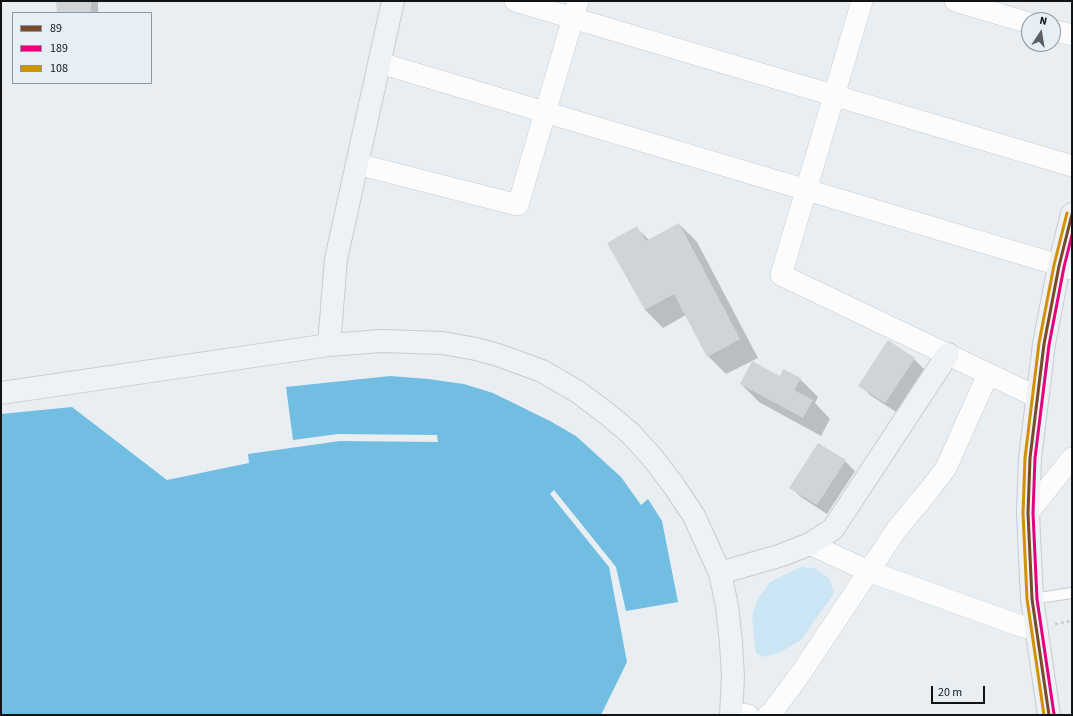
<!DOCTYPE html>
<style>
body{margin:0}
#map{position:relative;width:1073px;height:716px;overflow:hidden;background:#e8eef2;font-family:"Source Sans 3",sans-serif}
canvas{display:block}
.frame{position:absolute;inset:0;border:2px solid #111416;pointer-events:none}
.legend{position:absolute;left:12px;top:12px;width:140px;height:72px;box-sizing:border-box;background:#e5eff5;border:1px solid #90979c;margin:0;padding:5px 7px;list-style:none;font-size:12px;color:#111416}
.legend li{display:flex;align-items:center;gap:8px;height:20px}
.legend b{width:20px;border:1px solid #90979c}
.north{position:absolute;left:1021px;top:12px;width:40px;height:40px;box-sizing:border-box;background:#e5eff5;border:1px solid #90979c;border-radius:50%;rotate:12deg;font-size:11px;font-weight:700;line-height:16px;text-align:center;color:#111416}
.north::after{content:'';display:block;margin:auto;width:14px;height:18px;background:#5c6063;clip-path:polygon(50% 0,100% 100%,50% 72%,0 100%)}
.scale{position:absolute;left:931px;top:686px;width:54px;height:18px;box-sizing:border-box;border:2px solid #111416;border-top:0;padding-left:5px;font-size:12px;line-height:14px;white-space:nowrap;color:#111416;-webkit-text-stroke:3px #e5eff5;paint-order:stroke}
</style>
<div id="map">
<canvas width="1073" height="716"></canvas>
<div class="frame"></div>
<ul class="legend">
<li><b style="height:5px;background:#7a4b2a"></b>89</li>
<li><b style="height:5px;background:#e5007d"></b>189</li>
<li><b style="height:5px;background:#d49003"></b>108</li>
</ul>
<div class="north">N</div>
<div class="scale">20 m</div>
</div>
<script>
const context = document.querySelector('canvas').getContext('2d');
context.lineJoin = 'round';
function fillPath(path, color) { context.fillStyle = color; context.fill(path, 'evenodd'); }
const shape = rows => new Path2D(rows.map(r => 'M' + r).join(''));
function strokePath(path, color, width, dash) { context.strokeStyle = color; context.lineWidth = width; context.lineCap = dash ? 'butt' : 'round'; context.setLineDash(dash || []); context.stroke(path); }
fillPath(shape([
 [801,567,814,568,829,578,834,593,800,641,778,653,763,657,756,653,752,616,758,599,770,582]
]), '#cbe5f5');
fillPath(shape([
 [390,376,428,379,464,384,493,393,550,421,576,436,621,477,641,505,648,499,662,521,678,602,626,611,616,567,554,490,550,494,609,567,627,662,601,715,1,715,1,414,72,407,167,480,249,463,248,454,340,441,438,442,437,435,338,434,293,440,286,387]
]), '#72bee3');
fillPath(shape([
 [57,1,98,1,98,13,58,13],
 [679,224,697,242,758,358,726,374,708,356,686,315,663,328,645,310,637,228,649,240],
 [914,359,924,369,896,412,870,395,860,385],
 [784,370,800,379,818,397,815,403,830,419,821,436,759,402,741,384,780,377],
 [845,461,855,471,827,514,801,497,791,488]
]), '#0003');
fillPath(shape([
 [56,1,91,1,91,13,57,13],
 [679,223,740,339,707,357,674,294,645,310,607,243,637,226,646,241],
 [888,340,915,358,885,403,858,386],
 [752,361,780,376,783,369,801,378,794,390,813,400,803,418,740,384],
 [818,443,846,460,817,505,789,488]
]), '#d0d4d7');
const lane = shape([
 [1032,599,1072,593]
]);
const street = shape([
 [515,1,1072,166],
 [862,1,781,275,1037,397],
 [955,1,1029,23],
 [1053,30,1072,35],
 [380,63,1072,269],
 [357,164,518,205,578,1],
 [1028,513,1072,458],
 [810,544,868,571,1021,626,1037,630],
 [732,712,748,715],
 [768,715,770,715,803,670,897,529,930,489,946,468,988,374]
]);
const secondary = shape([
 [329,345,336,259,393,1],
 [1,393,329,345,381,341,443,343,476,349,498,355,542,371,578,392,606,413,630,433,652,457,674,486,694,516,720,573,727,606,731,643,733,677,731,715],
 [720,573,782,555,810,544,833,529,948,354],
 [1049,715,1032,599,1028,513,1030,458,1044,344,1059,266,1072,214]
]);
strokePath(lane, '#c7cccf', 12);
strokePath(street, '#c7cccf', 22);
strokePath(secondary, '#c7cccf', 24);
strokePath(shape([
 [1055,624,1072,621]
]), '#cbcccd', 2.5, [3, 3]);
strokePath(lane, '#fcfcfd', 10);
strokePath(street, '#fcfcfd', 21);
strokePath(secondary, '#ecf2f5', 22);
strokePath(shape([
 [1049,715,1032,599,1028,513,1030,458,1044,344,1059,266,1072,214]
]), '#7a4b2a', 3);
strokePath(shape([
 [1054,714,1037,599,1033,513,1035,458,1049,345,1064,267,1072,235]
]), '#e5007d', 3);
strokePath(shape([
 [1044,715,1027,599,1023,513,1025,458,1039,343,1054,265,1067,213]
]), '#d49003', 3);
</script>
